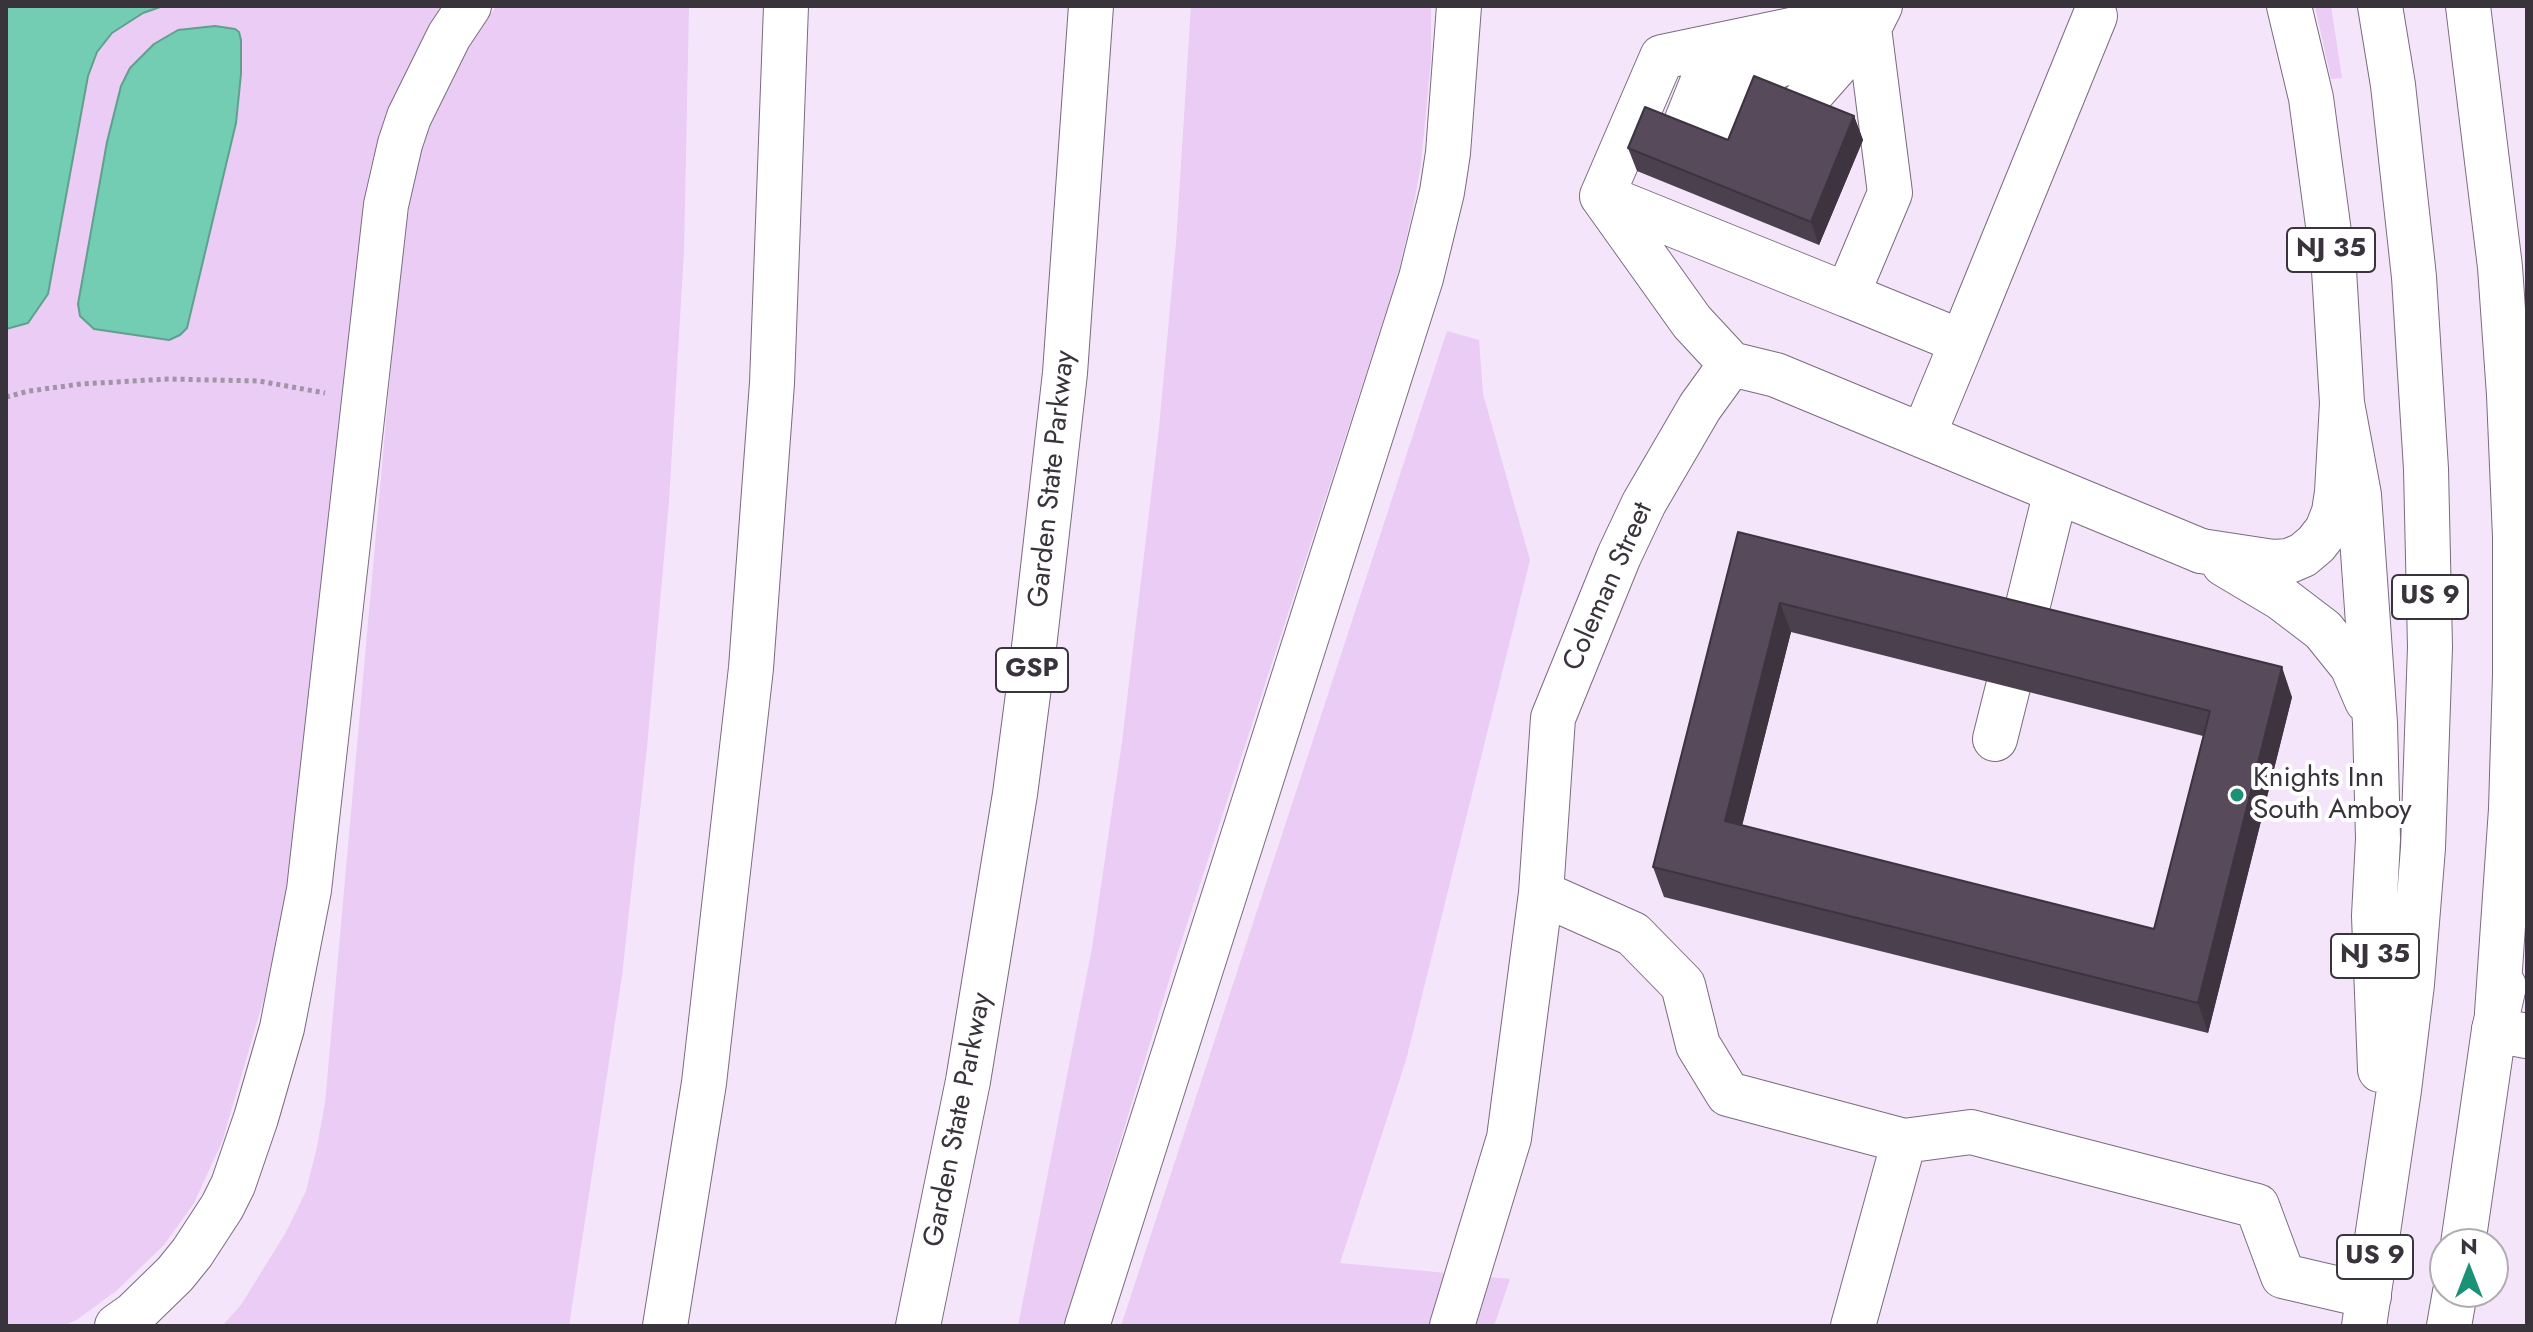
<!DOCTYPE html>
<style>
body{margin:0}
#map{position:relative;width:2533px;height:1332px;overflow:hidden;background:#f4e5fa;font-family:Jost,sans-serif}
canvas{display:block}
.frame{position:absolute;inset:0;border:8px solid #39333b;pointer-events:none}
.north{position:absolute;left:2429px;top:1228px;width:80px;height:80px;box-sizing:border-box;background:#fff;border:2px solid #b0adb1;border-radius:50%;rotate:0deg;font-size:22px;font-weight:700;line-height:32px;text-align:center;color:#39333b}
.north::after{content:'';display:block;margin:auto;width:28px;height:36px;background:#199276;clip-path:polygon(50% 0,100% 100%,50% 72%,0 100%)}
</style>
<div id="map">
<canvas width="2533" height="1332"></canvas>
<div class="frame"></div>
<div class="north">N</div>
</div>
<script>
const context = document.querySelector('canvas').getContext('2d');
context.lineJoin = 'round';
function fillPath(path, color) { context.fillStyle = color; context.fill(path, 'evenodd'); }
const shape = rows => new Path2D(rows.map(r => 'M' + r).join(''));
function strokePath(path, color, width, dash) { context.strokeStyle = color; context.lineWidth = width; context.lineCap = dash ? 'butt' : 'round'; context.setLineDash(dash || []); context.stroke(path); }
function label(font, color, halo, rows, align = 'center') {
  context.font = font + ' Jost,sans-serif'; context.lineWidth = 8; context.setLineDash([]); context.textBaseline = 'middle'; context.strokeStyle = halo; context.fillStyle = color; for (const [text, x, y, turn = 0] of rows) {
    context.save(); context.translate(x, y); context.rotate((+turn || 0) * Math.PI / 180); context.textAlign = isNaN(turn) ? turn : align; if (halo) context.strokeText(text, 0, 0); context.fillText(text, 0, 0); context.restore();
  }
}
fillPath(shape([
 [6,6,446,6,413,59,395,97,371,165,366,190,287,886,264,998,222,1142,194,1203,164,1245,116,1291,78,1319,63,1326,6,1326],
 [497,6,689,6,684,251,669,501,647,747,622,976,569,1326,222,1326,241,1305,286,1232,306,1191,317,1147,325,1103,401,254,420,147,446,83,481,26],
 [1191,6,1431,6,1431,58,1421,164,1413,209,1397,278,1174,964,1064,1326,1018,1326,1092,948,1122,742,1159,428,1176,243],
 [2315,6,2331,6,2342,78,2331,79],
 [1447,331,1479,340,1483,394,1530,560,1406,1060,1340,1263,1510,1279,1494,1326,1121,1326]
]), '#eaccf5');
const water = shape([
 [6,6,163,6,143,13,112,33,97,52,88,76,48,294,28,323,6,329,6,6],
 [215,26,235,29,239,32,241,40,241,74,236,123,187,328,180,335,169,340,94,329,80,316,78,304,107,142,121,86,130,68,154,44,178,30,215,26]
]);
fillPath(water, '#72cdb2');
strokePath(water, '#619f8e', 2);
const minor = shape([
 [1880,6,1869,28,1890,193,1847,295,1962,342,1923,436],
 [1795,112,1862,36],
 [1679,140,1710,63,1749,54],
 [1711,153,1750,77,1841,40],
 [1602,196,1662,57,1877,12],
 [1602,196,1847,295],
 [1602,196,1692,322,1731,364],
 [1962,342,2095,16],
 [1731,364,1776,375,2201,551],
 [2022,629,2056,491],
 [1995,739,2008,687],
 [1541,893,1633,934,1683,985,1698,1045,1728,1094,1904,1141,1971,1132,2257,1206,2283,1276,2369,1296],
 [2494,1030,2527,1036],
 [1452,1326,1509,1138,1541,893,1553,718,1619,556,1644,503,1700,407,1731,364],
 [1853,1326,1904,1141]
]);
const highway = shape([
 [2468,6,2500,267,2509,395,2515,537,2515,675,2511,809,2497,1013],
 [2342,403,2359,495,2375,723,2378,839,2374,916,2380,1070],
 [2201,551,2273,562,2289,561,2303,555,2316,544,2327,530,2334,512,2337,492,2342,403,2334,270,2311,98,2289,6],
 [2224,564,2281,598,2323,630,2352,666,2367,701],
 [2463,1244,2494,1030,2504,986],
 [117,1326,134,1314,175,1274,192,1253,222,1207,233,1185,256,1118,282,1028,309,890,386,205,400,144,409,117,449,36,469,6],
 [665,1326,704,1083,751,668,772,383,786,6],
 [918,1326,968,1081,1015,794,1033,656,1065,373,1091,6],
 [1087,1326,1421,278,1442,192,1448,153,1459,6],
 [2364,1326,2399,1090,2412,984,2423,848,2430,647,2426,469,2414,277,2393,85,2380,6],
 [2449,1326,2455,1292]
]);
strokePath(minor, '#7a6c7f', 46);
strokePath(highway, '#7a6c7f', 46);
strokePath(shape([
 [6,397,29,391,81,384,168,379,259,381,325,393]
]), '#a095a4', 5, [4, 4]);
strokePath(minor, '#fff', 44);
strokePath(highway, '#fff', 44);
fillPath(shape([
 [1854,116,1863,140,1819,245,1637,171,1628,148,1728,140],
 [1738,532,2292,697,2208,1033,1664,897,1653,867],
 [1791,632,2203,736,2154,929,1742,825]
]), '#4b404e');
fillPath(shape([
 [1854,116,1863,140,1819,245,1811,222],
 [1780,603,1791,632,1736,850,1725,821],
 [2282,667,2292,697,2208,1033,2198,1003]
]), '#3d3440');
const building = shape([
 [1754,76,1854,116,1811,222,1628,148,1645,107,1728,140,1754,76],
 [1738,532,2282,667,2198,1003,1653,867,1738,532],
 [1780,603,2210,711,2154,929,1725,821,1780,603]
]);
fillPath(building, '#574a5b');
strokePath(building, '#3d3440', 2);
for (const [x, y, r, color] of [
 [2237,795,8,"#199276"]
]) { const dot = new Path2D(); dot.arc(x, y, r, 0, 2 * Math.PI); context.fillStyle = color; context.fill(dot); strokePath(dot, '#fff', 3); }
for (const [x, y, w] of [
 [2331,250,88],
 [2430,597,76],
 [1032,670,72],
 [2375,956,88],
 [2375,1257,76]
]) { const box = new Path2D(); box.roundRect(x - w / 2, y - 22, w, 44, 6); context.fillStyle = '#fff'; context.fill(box); strokePath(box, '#39333b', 2); }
label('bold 26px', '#39333b', null, [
 ["NJ 35",2331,250],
 ["US 9",2430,597],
 ["GSP",1032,670],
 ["NJ 35",2375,956],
 ["US 9",2375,1257]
]);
label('28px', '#39333b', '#fff', [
 ["Garden State Parkway",1053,479,-84],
 ["Coleman Street",1609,587,-66],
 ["Garden State Parkway",959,1120,-79]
]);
label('28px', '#39333b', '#fff', [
 ["Knights Inn",2253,779],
 ["South Amboy",2253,811]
], 'left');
</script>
